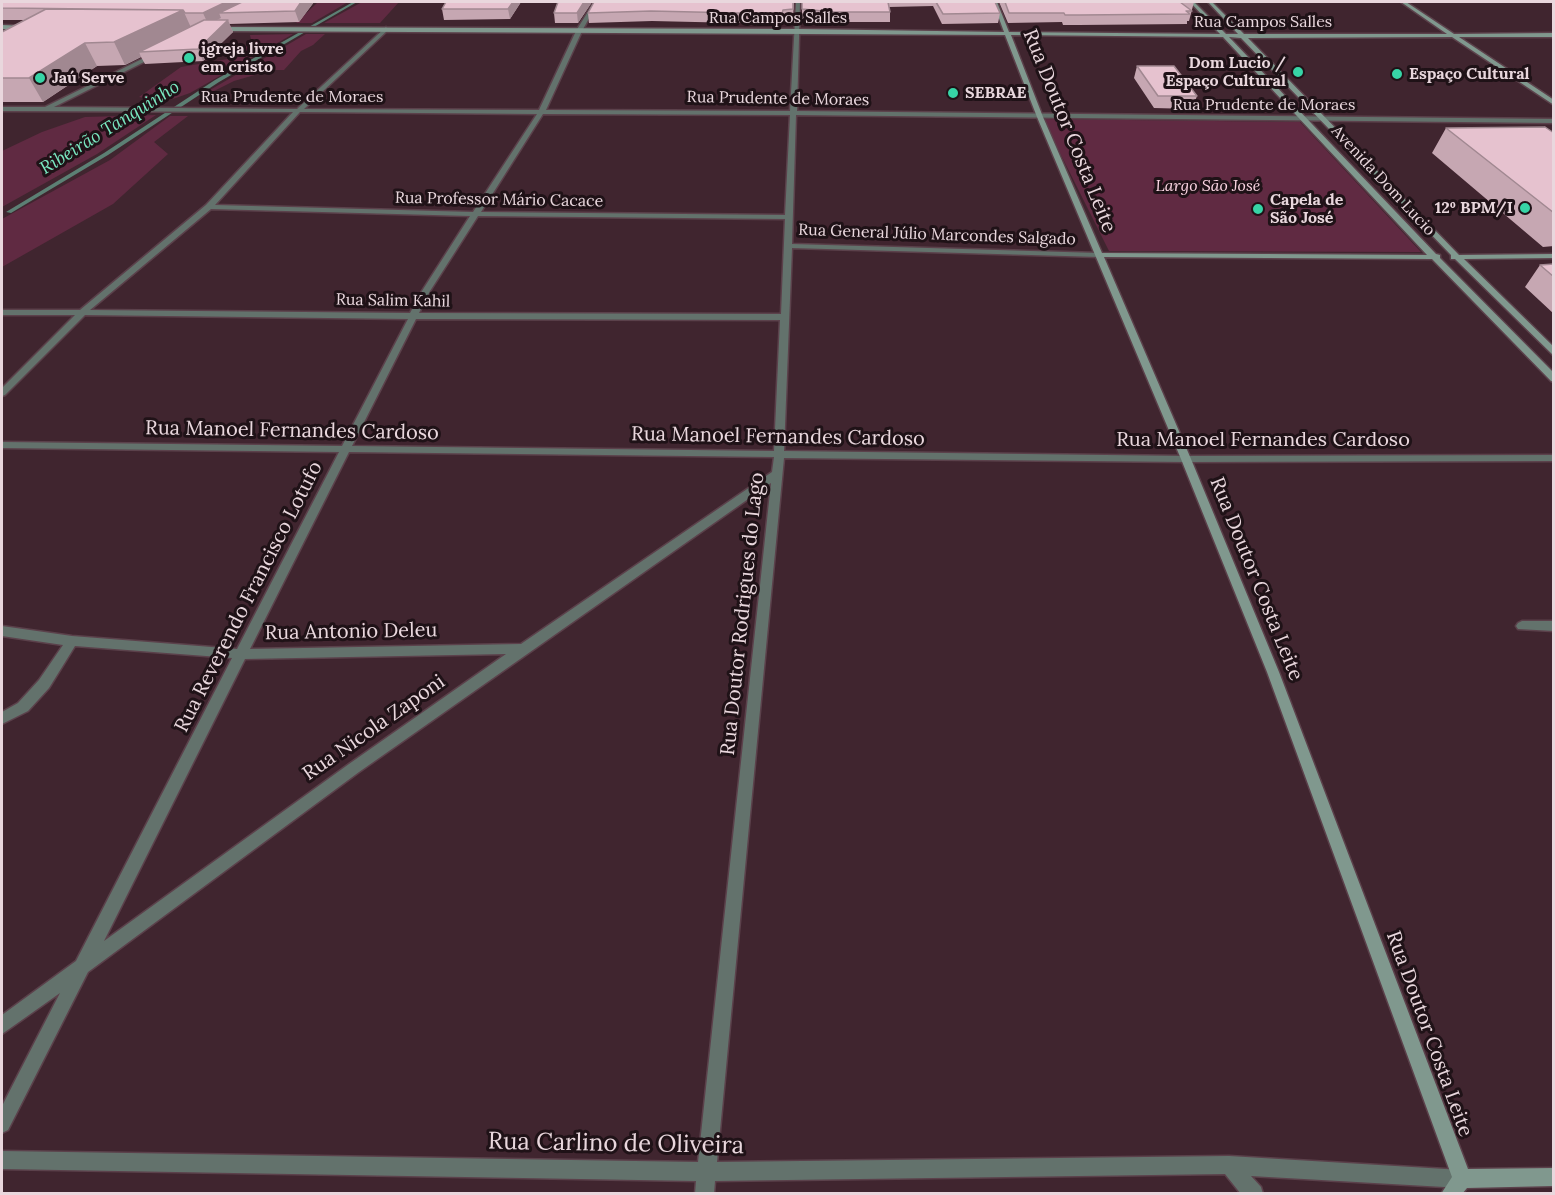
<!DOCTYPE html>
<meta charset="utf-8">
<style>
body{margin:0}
#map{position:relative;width:1555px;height:1195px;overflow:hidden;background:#40252f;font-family:Lora,serif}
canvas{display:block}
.frame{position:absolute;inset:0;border:3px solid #e9d7dd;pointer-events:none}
</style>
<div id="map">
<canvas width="1555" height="1195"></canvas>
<div class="frame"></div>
</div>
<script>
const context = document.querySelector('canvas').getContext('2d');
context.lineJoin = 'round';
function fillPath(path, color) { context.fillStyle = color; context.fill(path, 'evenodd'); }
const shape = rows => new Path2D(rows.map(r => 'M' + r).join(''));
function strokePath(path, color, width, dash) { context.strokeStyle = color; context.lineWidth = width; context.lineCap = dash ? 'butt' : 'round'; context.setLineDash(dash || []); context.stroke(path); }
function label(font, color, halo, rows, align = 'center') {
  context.font = font + ' Lora,serif'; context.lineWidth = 6; context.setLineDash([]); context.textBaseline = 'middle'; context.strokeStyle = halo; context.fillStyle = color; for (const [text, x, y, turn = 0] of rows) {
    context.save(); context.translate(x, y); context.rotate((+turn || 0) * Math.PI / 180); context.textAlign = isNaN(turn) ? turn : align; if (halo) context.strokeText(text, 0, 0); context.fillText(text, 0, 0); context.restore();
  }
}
fillPath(shape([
 [318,2,348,2,312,23,296,23],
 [362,2,399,2,380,23,324,23],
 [293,34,190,93,164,102,139,97,181,67,228,59,234,52,252,44,250,35],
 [306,34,325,34,313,45,301,51,284,70,272,70,234,81,208,94,210,90],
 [156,115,97,154,2,207,2,151,42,132,85,117],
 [170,116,188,116,154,142,168,154,113,204,2,267,2,219,110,160],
 [1043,119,1300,122,1421,252,1109,251]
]), '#602a42');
fillPath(shape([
 [353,2,357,2,219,82,108,155,11,213,6,212,104,153,215,80,353,2]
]), '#5c8074');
const lane = shape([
 [1522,621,1554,621,1554,631,1518,629,1516,626,1518,623,1522,621]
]);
const street = shape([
 [594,2,598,2,582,31,546,110,790,111,796,2,800,2,797,111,1554,119,1554,123,796,115,792,244,1099,253,1103,255,1099,257,792,248,784,451,1186,456,1554,455,1554,461,1186,462,784,458,717,1162,1229,1156,1462,1170,1469,1172,1471,1179,1469,1186,1462,1188,1251,1176,1261,1187,1263,1194,1241,1194,1225,1174,715,1181,714,1194,695,1194,696,1181,2,1169,2,1151,698,1162,771,483,359,772,88,972,8,1130,2,1133,2,1106,60,993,2,1034,2,1015,76,961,232,658,75,646,49,688,28,711,2,724,2,712,18,703,39,680,63,645,2,636,2,626,72,636,237,649,339,452,2,448,2,442,342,446,408,319,85,315,5,395,2,396,2,388,75,315,2,315,2,310,80,310,206,205,293,112,2,111,2,107,45,107,156,52,158,55,54,107,297,109,386,27,388,30,304,109,539,110,576,31,594,2],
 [300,112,537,114,473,212,215,205,300,112],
 [543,114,790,115,785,215,481,212,543,114],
 [211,209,470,216,422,291,410,313,90,310,211,209],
 [478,216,785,219,781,314,419,313,430,291,478,216],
 [416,319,780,320,774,451,352,446,416,319],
 [349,452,774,457,772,472,521,644,250,649,349,452],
 [506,654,349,764,104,941,245,659,506,654]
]);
const secondary = shape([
 [993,2,997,2,1009,32,1220,34,1190,2,1194,2,1226,34,1238,34,1208,2,1212,2,1244,34,1447,34,1401,2,1406,2,1454,34,1554,33,1554,37,1459,37,1554,100,1554,105,1452,37,1248,38,1459,255,1554,254,1554,258,1464,259,1554,347,1554,356,1455,259,1451,259,1451,255,1241,38,1229,37,1436,254,1440,255,1440,258,1554,373,1554,382,1551,381,1432,259,1104,257,1191,459,1279,672,1468,1169,1554,1168,1554,1186,1467,1188,1462,1194,1441,1194,1452,1177,1267,672,1181,459,1037,117,1005,35,217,31,214,29,217,27,798,29,1004,32,993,2],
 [1011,35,1223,37,1427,255,1102,253,1043,117,1011,35],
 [2,25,25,26,28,28,25,30,2,29,2,25]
]);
strokePath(lane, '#5b414b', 3);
strokePath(street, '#5b414b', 3);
strokePath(secondary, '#5b414b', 3);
fillPath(lane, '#63726c');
fillPath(street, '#63726c');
fillPath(secondary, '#80988e');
fillPath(shape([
 [2,2,314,2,299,22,229,24,233,32,203,61,145,64,141,57,125,65,97,66,43,102,2,102,2,32,24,20,2,20],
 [521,2,510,19,444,20,442,9],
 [592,2,578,23,555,23,554,13],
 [794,2,793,19,783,19,782,24,652,21,589,23,588,13],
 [801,2,995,2,1000,13,998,23,942,24,933,6,889,7,890,12,890,22,833,22,802,19,802,2],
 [999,2,1194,2,1189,21,1187,21,1187,24,1078,25,1063,25,1062,22,1008,23],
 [1137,66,1197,96,1192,109,1154,108,1134,78],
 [1446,128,1554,133,1554,246,1543,247,1432,153],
 [1554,264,1554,314,1525,287,1540,265]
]), '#c6a7b2');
fillPath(shape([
 [226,2,254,2,219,13,221,18,208,24,203,13],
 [301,2,314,2,299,22,295,11],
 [513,2,521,2,510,19,508,9],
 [584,2,592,2,578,23,577,13],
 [183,10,193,32,139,52,141,57,125,65,114,42],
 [228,20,233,32,203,61,198,49],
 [85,43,97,66,43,102,29,78]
]), '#a18891');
const building = shape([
 [2,2,226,2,203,13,185,13,183,10,2,8,2,2],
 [242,2,301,2,295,11,219,13,242,2],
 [446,2,513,2,508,9,442,9,446,2],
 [558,2,584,2,577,13,554,13,558,2],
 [594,2,793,2,793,9,783,10,782,14,651,11,588,13,594,2],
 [802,2,888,2,890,12,834,12,802,9,802,2],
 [936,2,995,2,1000,13,943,14,936,2],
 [1005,2,1194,2,1180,2,1192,11,1186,11,1190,14,1080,15,1065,15,1064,13,1009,13,1005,2],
 [46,9,183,10,114,42,85,43,29,78,2,78,2,32,46,9],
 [204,20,228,20,198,49,139,52,204,20],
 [1137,66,1174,66,1197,96,1158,96,1137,66],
 [1545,127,1554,133,1554,213,1446,128,1545,127],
 [1554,264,1554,277,1540,265,1554,264]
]);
fillPath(building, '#e6c2cf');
strokePath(building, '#a18891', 1.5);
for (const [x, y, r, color] of [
 [189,58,6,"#37d4a6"],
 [1298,72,6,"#37d4a6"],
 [1397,74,6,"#37d4a6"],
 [40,78,6,"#37d4a6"],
 [953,93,6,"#37d4a6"],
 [1525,208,6,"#37d4a6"],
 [1258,209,6,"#37d4a6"]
]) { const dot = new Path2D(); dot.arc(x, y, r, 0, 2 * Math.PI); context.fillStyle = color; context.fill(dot); strokePath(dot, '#1f1217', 2); }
label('16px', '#e9d7dd', '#1f1217', [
 ["Rua Campos Salles",778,18],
 ["Rua Campos Salles",1263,22],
 ["Rua Prudente de Moraes",292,97],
 ["Rua Prudente de Moraes",778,99,1],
 ["Rua Prudente de Moraes",1264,105],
 ["Avenida Dom Lucio",1383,181,47],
 ["Rua Professor Mário Cacace",499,200,1],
 ["Rua General Júlio Marcondes Salgado",937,235,2],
 ["Rua Salim Kahil",393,301,1]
]);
label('bold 16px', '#e9d7dd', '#1f1217', [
 ["igreja livre",201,49],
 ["em cristo",201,67],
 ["Dom Lucio /",1286,63,"right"],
 ["Espaço Cultural",1286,81,"right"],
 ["Espaço Cultural",1409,74],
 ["Jaú Serve",52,78],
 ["SEBRAE",965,93],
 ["Capela de",1270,200],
 ["São José",1270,218],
 ["12º BPM/I",1513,208,"right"]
], 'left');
label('italic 16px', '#fcd5e3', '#1f1217', [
 ["Largo São José",1208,186]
]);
label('italic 18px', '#7ae8c1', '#1f1217', [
 ["Ribeirão Tanquinho",110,128,-32]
]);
label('20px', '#e9d7dd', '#1f1217', [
 ["Rua Doutor Costa Leite",1069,131,68],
 ["Rua Manoel Fernandes Cardoso",292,431,1],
 ["Rua Manoel Fernandes Cardoso",778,437,1],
 ["Rua Manoel Fernandes Cardoso",1263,440],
 ["Rua Doutor Costa Leite",1256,579,68],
 ["Rua Reverendo Francisco Lotufo",249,597,-63],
 ["Rua Doutor Rodrigues do Lago",743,614,-84],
 ["Rua Antonio Deleu",351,632,-1],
 ["Rua Nicola Zaponi",374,728,-35],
 ["Rua Doutor Costa Leite",1429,1034,70]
]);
label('24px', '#e9d7dd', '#1f1217', [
 ["Rua Carlino de Oliveira",616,1144,1]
]);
</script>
